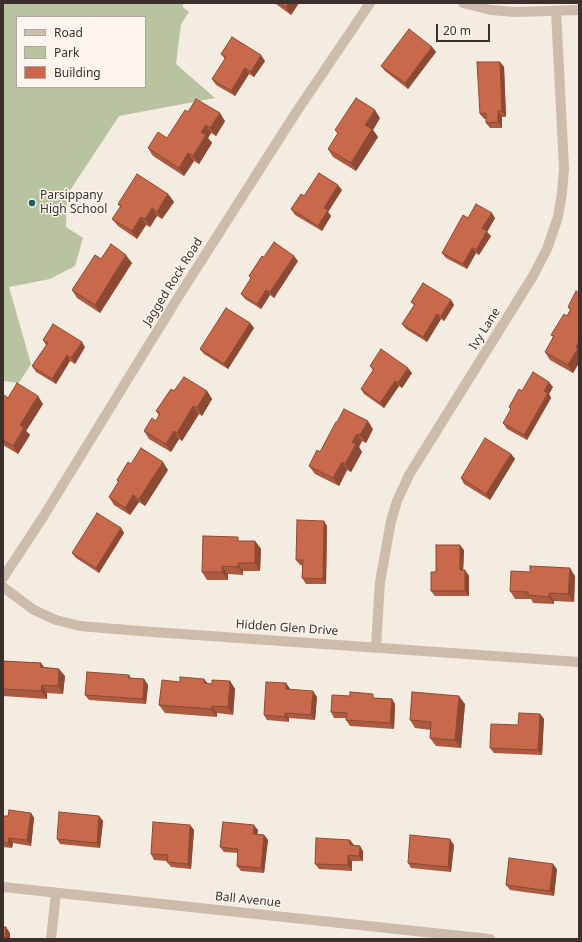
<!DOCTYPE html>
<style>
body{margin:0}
#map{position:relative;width:582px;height:942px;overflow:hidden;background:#f4ebe1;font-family:"Noto Sans",sans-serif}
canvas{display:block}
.frame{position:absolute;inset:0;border:4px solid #3b302b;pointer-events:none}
.legend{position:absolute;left:16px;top:16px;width:130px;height:72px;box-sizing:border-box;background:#fbf5ee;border:1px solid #aea6a0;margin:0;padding:5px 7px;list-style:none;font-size:12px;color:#3b302b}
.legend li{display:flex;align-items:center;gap:8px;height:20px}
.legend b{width:20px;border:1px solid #aea6a0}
.scale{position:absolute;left:436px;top:24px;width:54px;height:18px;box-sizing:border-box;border:2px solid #3b302b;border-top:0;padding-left:5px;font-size:12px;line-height:14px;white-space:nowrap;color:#3b302b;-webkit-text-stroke:3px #fbf5ee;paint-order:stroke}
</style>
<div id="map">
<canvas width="582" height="942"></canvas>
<div class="frame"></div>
<ul class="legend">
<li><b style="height:5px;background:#cdbbac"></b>Road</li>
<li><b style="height:11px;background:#b8c4a0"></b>Park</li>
<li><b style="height:11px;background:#c8694b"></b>Building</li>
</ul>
<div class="scale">20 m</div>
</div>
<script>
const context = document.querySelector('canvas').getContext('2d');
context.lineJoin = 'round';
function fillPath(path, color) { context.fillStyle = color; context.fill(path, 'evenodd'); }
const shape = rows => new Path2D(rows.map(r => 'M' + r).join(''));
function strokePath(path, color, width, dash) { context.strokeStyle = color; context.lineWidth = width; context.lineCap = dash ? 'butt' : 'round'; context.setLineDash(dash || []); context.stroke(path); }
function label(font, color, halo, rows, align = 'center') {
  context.font = font + ' "Noto Sans",sans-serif'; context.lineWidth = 3; context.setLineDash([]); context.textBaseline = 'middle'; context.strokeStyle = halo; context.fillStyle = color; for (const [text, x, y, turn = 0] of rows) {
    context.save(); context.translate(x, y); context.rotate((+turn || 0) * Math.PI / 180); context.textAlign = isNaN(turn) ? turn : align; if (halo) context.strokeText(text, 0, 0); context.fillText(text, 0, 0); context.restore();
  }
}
fillPath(shape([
 [3,3,183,3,183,7,189,12,181,24,176,64,215,98,119,116,67,195,66,227,83,238,75,266,50,279,9,287,31,364,19,383,3,381],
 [17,17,145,17,145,87,17,87]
]), '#b8c4a0');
strokePath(shape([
 [463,3,491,10,515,12,579,10],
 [3,578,43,517,177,299,295,114,370,3],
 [3,587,34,610,56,620,80,626,139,631,579,662],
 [376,647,380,582,391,521,397,501,409,475,533,276,547,249,558,217,562,193,564,168,556,11],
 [3,887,490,939],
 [51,939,56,893]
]), '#cdbbac', 10);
fillPath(shape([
 [275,3,299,3,291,15,276,4],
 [432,47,436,52,408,89,385,71,381,66],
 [221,54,265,61,254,77,249,74,235,96,216,85,212,79,225,59],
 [500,62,504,67,506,117,502,117,502,128,490,128,486,123,486,119,484,119,480,114],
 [188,112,225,121,216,136,211,133,208,138,212,143,199,164,194,161,184,176,153,156,148,148,167,138],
 [380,118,373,130,378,137,356,171,333,157,328,149,338,134,335,130],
 [342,190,328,212,331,216,322,231,295,215,291,209,304,196],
 [168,194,174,202,162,219,157,216,150,227,146,225,137,239,118,226,112,219,120,207,118,204],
 [468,218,495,218,487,232,491,236,479,255,476,253,467,269,446,258,442,253],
 [264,257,298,261,274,298,270,295,261,309,245,299,241,294,251,279,249,276],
 [101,259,132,263,100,313,77,298,72,290],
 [579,293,579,363,573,373,550,360,545,352,553,337,551,335,567,316,570,310,568,307],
 [451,300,454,305,444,321,441,319,427,342,406,329,402,324,414,305,411,302],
 [250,323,254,328,228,369,204,354,200,349],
 [43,340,85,347,75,364,70,361,56,384,36,372,32,366,46,345],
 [370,366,412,373,402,388,399,386,384,408,364,394,361,389,373,370],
 [553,387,549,394,551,398,527,440,507,429,503,423,511,410,509,407,522,391],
 [174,391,207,391,212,399,202,416,199,414,182,441,179,439,171,452,149,439,144,431,156,421,159,415,156,411],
 [3,396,8,398,43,404,26,431,30,435,18,454,3,445],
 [336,422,373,429,366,443,362,441,359,447,362,452,351,472,347,470,339,486,315,474,309,466,320,452],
 [511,454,515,459,490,500,464,484,461,478],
 [131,464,168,470,145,506,139,502,130,515,114,505,109,497,118,482,117,480],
 [327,526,326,584,306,584,302,578,302,565,300,565,296,560],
 [121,528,124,533,99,573,76,558,72,553],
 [240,541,255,541,261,549,260,571,243,571,243,575,228,574,228,580,207,580,202,572],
 [464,550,463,570,465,570,469,576,469,596,435,596,431,591,436,572],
 [575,576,574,602,554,601,554,604,533,603,531,599,515,599,510,591],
 [3,661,41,663,44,667,65,676,63,694,47,693,47,699,3,696],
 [129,675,131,678,144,679,148,685,146,704,89,700,85,695],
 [204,679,208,684,212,684,230,681,235,689,233,715,217,713,217,717,165,713,159,705,180,682],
 [286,683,290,689,290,690,317,697,315,720,289,718,289,722,267,720,264,715],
 [376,698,392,699,395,704,394,729,350,726,346,720,347,718,334,718,331,712],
 [465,704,461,748,436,746,430,738,431,730,415,728,410,720],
 [540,714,544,719,542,755,494,753,490,748,518,725],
 [31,813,34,818,31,846,13,843,12,848,3,847,3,816,8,816],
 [99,816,103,821,100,848,60,844,57,839],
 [190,825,194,830,191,869,171,867,167,862,167,861,154,860,151,854],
 [258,830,257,834,264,835,268,840,264,873,241,871,237,866,238,853,224,852,220,847],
 [354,845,363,851,363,861,352,861,352,871,319,869,315,864],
 [454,845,451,872,411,868,408,863],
 [557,869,554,896,510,890,506,885]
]), '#ac5a40');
fillPath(shape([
 [288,3,299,3,291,15,286,7],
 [432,47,436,52,408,89,405,83],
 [261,55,265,61,254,77,251,72],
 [500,62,504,67,506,117,502,111],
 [245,68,249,74,235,96,231,91],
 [375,110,380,118,373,130,378,137,356,171,351,163,365,125],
 [498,111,502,117,502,128,498,122],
 [220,113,225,121,216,136,210,128],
 [206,125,211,133,208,138,212,143,199,164,193,156,201,132],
 [188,153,194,161,184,176,179,168],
 [338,185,342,190,328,212,331,216,322,231,318,226,324,208],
 [168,194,174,202,162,219,157,212],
 [152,208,157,216,150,227,145,219],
 [492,213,495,218,487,232,491,236,479,255,476,250,482,228],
 [141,217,146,225,137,239,132,231],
 [472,248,476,253,467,269,463,264],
 [126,255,132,263,100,313,95,305],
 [294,256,298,261,274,298,270,292],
 [266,290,270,295,261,309,257,304],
 [451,300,454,305,444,321,441,316],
 [437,314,441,319,427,342,423,337],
 [250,323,254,328,228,369,224,364],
 [579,341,579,363,573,373,568,365,576,347],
 [82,342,85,347,75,364,71,358],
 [67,355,70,361,56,384,52,379],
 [408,368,412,373,402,388,398,383],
 [395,381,399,386,384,408,380,403],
 [549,382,553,387,549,394,551,398,527,440,524,435,544,391],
 [207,391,212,399,202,416,197,408],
 [38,396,43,404,26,431,30,435,18,454,13,446,20,425],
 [193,406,199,414,182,441,177,433],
 [368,421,373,429,366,443,360,435],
 [174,431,179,439,171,452,166,444],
 [357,434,362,441,359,447,362,452,351,472,345,464,352,442],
 [511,454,515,459,490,500,486,494],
 [163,462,168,470,145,506,139,499],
 [342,462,347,470,339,486,333,478],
 [133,495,139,502,130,515,125,508],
 [324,521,327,526,326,584,323,579],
 [121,528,124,533,99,573,96,568],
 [255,541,261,549,260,571,255,563],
 [460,545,464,550,463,576,460,570],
 [238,563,243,571,243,575,238,567],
 [222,566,228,574,228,580,222,572],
 [570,568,575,576,574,602,568,594],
 [465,570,469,576,469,596,465,591],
 [549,593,554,601,554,604,549,597],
 [41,663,46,671,40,667],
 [59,669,65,676,63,694,58,686],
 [144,679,148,685,146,704,143,699],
 [204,679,210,687,204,683],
 [230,681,235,689,233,715,228,707],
 [286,683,290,689,289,695,286,689],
 [42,685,47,693,47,699,41,691],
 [313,691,317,697,315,720,311,715],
 [459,696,465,704,461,748,455,740],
 [392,699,395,704,394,729,390,723],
 [212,706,217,713,217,717,211,709],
 [285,713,289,718,289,722,285,717],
 [540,714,544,719,542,755,538,750],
 [31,813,34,818,31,846,27,840],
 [99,816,103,821,100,848,97,843],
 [190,825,194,830,191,869,188,864],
 [254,825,258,830,257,839,253,834],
 [264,835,268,840,264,873,261,868],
 [9,838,13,843,12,848,8,843],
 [450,839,454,845,451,872,448,867],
 [350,840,354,845,350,845],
 [360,846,363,851,363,861,359,856],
 [348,855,352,861,352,871,348,865],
 [553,864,557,869,554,896,550,891],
 [6,927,10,933,10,939,5,939]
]), '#8c4a34');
const building = shape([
 [280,3,288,3,286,7,280,3],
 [409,29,432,47,405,83,381,66,409,29],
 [232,37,261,55,251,72,245,68,231,91,212,79,226,57,221,54,232,37],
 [477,62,500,62,502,111,498,111,498,122,486,123,486,113,480,114,477,62],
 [356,98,375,110,365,125,372,129,351,163,328,149,338,133,335,130,356,98],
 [196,99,220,113,210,128,206,125,201,132,206,135,193,156,188,153,179,168,148,148,158,132,167,138,185,110,188,112,196,99],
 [319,173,338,185,324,208,328,210,318,226,291,209,301,194,304,196,319,173],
 [137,174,168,194,157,212,152,208,145,219,141,217,132,231,112,219,121,206,118,204,137,174],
 [476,204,492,213,482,228,487,231,476,250,472,248,463,264,442,253,463,215,468,218,476,204],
 [274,242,294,256,270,292,266,290,257,304,241,294,251,278,249,276,262,256,264,257,274,242],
 [111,244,126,255,95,305,72,290,95,255,101,259,111,244],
 [423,283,451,300,441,316,437,314,423,337,402,324,415,304,411,302,423,283],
 [576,291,579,293,579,341,576,347,578,348,568,365,545,352,554,336,551,335,564,314,567,316,571,309,568,307,576,291],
 [226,308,250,323,224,364,200,349,226,308],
 [53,324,82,342,71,358,67,355,52,379,32,366,48,343,43,340,53,324],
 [381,349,408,368,398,383,395,381,380,403,361,389,374,369,370,366,381,349],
 [533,372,549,382,544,391,548,393,524,435,503,423,511,409,509,407,519,389,522,391,533,372],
 [184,377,207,391,197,408,193,406,177,433,174,431,166,444,144,431,152,418,156,421,160,413,156,411,171,389,174,391,184,377],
 [17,383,38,396,20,425,24,428,13,446,3,440,3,396,4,395,8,398,17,383],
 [344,409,368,421,360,435,357,434,352,442,356,444,345,464,342,462,333,478,309,466,317,450,320,452,336,422,337,422,344,409],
 [485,438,511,454,486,494,461,478,485,438],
 [141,448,163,462,139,499,133,495,125,508,109,497,119,481,117,480,128,462,131,464,141,448],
 [97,513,121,528,96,568,72,553,97,513],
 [297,520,324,521,323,579,302,578,303,560,296,560,297,520],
 [203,536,238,537,238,541,255,541,255,563,238,563,238,567,222,566,222,572,202,572,203,536],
 [436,545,460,545,460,570,465,570,465,591,431,591,431,572,436,572,436,545],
 [530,566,570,568,568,594,549,593,549,597,528,595,528,592,510,591,511,571,530,572,530,566],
 [3,661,41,663,40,667,59,669,58,686,42,685,41,691,3,689,3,661],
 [87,672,129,675,128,678,144,679,143,699,85,695,87,672],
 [180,677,204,679,204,683,212,684,212,680,230,681,228,707,212,706,211,709,159,705,162,680,180,682,180,677],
 [266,682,286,683,286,689,313,691,311,715,285,713,285,717,264,715,266,682],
 [350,692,373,694,373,698,392,699,390,723,346,720,347,713,331,712,332,695,350,696,350,692],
 [412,692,459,696,455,740,430,738,431,722,410,720,412,692],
 [519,713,540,714,538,750,490,748,491,724,518,725,519,713],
 [9,810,31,813,27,840,9,838,8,843,3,842,3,816,8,816,9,810],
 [59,812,99,816,97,843,57,839,59,812],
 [153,822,190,825,188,864,167,862,168,855,151,854,153,822],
 [223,822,254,825,253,834,264,835,261,868,237,866,238,849,220,847,223,822],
 [410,835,450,839,448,867,408,863,410,835],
 [316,838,350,840,350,845,360,846,359,856,348,855,348,865,315,864,316,838],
 [509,858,553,864,550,891,506,885,509,858],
 [3,927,6,927,5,939,3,939,3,927]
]);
fillPath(building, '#c8694b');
strokePath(building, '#8c4a34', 1);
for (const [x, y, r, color] of [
 [32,203,4,"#1f5a5e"]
]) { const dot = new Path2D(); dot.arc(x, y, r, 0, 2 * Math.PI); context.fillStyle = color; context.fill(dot); strokePath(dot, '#fbf5ee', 1.5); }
label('12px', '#3b302b', '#fbf5ee', [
 ["Parsippany",40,196],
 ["High School",40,210]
], 'left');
label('12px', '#3b302b', '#fbf5ee', [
 ["Jagged Rock Road",173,282,-58],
 ["Ivy Lane",485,329,-58],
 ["Hidden Glen Drive",287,628,4],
 ["Ball Avenue",248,900,6]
]);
</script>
